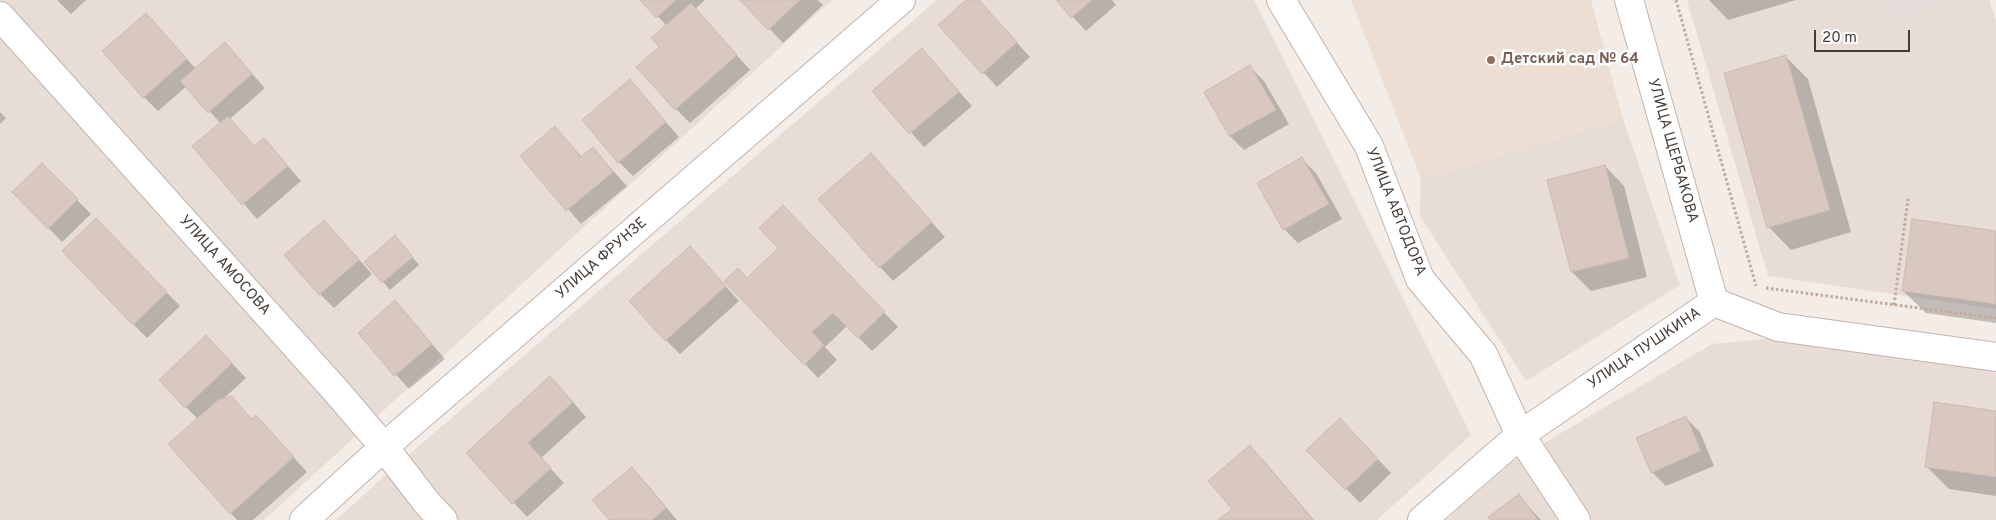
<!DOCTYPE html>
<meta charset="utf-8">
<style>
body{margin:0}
#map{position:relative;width:1996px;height:520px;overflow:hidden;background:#f3ece7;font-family:Overpass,sans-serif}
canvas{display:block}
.scale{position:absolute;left:1814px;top:30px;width:96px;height:22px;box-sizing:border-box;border:2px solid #463c36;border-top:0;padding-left:6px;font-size:15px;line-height:18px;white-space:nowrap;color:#463c36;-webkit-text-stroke:4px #fff;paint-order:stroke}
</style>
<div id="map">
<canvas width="1996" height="520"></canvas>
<div class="scale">20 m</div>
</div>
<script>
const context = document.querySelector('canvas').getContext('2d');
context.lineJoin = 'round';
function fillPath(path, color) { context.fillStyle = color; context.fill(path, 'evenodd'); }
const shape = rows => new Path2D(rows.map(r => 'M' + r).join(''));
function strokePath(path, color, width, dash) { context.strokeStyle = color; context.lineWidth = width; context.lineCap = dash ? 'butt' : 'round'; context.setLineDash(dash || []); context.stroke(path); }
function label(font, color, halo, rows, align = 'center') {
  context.font = font + ' Overpass,sans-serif'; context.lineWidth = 5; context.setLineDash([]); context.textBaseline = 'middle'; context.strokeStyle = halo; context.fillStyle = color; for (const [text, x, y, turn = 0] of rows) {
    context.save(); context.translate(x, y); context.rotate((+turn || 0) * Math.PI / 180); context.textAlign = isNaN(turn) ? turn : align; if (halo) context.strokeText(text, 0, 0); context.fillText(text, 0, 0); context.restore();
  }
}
fillPath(shape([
 [0,0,832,0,264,520,0,520],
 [937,0,1254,0,1471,435,1377,520,336,520,390,471],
 [1687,0,1887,0,1893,19,1957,0,1989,0,1996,20,1996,309,1768,276],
 [1623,119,1680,285,1526,381,1420,216,1421,179],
 [1766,339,1996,370,1996,520,1446,520,1512,462,1712,344]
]), '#e7ddd6');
fillPath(shape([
 [1887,0,1957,0,1893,20]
]), '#e3dcd9');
fillPath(shape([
 [1351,0,1591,0,1623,119,1421,179]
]), '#ecded2');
fillPath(shape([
 [57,0,86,0,71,14],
 [642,0,705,0,695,9,750,70,690,123,676,109,660,47,667,26],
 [742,0,818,0,823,5,783,43],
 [968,0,978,0,1030,57,997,87,940,25],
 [1057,0,1112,0,1116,5,1086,31],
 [1709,0,1796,0,1728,20],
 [146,14,196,69,225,44,265,88,230,119,255,147,264,139,301,181,257,219,194,146,221,124,187,86,158,111,144,97],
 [922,50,972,106,924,147,874,91],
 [1786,57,1808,79,1851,232,1791,250,1769,227],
 [1250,67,1264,81,1289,124,1244,150,1230,136,1205,93],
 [630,81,679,137,633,176,619,162],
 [0,112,6,118,0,124],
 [555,128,583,158,593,149,627,186,581,224,522,156],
 [871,154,945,237,893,281,880,267],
 [1302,159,1316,173,1342,219,1298,243,1284,229],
 [42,165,91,214,62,242,14,192],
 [1605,166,1624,186,1647,277,1591,291,1572,272,1549,181],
 [324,221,372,274,334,308,320,294],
 [797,221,898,327,872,351,847,326,825,347,837,360,818,378,805,364,747,279,780,248],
 [1996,232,1996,323,1926,313,1903,291],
 [109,234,180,306,147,338,133,324],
 [402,244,419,265,390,290,366,262],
 [704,262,739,301,680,354,666,340],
 [395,302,445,359,409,389,359,333],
 [220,351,246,378,221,401,231,398,252,420,256,416,307,472,253,520,237,520,170,444,198,419,186,407],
 [564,392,586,417,541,458,564,483,527,517,468,453],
 [1996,412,1996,496,1949,489,1927,467],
 [1686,418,1700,432,1714,466,1666,486,1652,472],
 [1354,434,1391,473,1360,503,1308,450],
 [1250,447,1264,461,1314,520,1220,520,1233,509],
 [632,469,646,483,677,520,611,520],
 [1519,496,1541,520,1492,520]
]), '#0003');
const building = shape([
 [640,0,676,0,656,18,640,0],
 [740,0,800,0,768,30,740,0],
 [966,0,979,0,1017,42,982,74,938,25,966,0],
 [1056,0,1092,0,1071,18,1056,0],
 [691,3,737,55,675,110,636,67,659,47,651,38,691,3],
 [146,13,187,59,143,98,102,51,146,13],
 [225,42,252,74,208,113,180,81,225,42],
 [922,48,959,92,909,134,872,91,922,48],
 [1786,55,1830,210,1767,228,1724,73,1786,55],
 [1250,65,1276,110,1229,136,1204,92,1250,65],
 [630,79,666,122,618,163,582,120,630,79],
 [228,116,254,146,264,138,288,166,242,205,192,146,228,116],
 [555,126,581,157,593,147,613,172,566,211,520,156,555,126],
 [871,153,932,222,879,268,818,199,871,153],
 [1302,157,1329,204,1283,230,1257,183,1302,157],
 [42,163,78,199,48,229,12,192,42,163],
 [1605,165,1629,258,1571,272,1547,180,1605,165],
 [783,205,885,312,858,338,833,313,812,332,824,345,804,365,724,281,738,268,747,278,778,248,759,228,783,205],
 [96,218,167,292,133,325,62,251,96,218],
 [1912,219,1996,231,1996,304,1902,291,1912,219],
 [324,220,359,260,319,295,284,255,324,220],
 [395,235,413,257,382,283,364,262,395,235],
 [690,246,726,286,665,341,629,301,690,246],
 [395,300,432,344,394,376,358,333,395,300],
 [206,335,232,363,185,408,159,380,206,335],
 [550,376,573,402,528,443,551,468,512,504,466,453,550,376],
 [232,396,251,419,256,415,294,457,230,514,168,444,218,400,232,396],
 [1934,402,1996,411,1996,477,1925,467,1934,402],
 [1686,416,1701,451,1651,473,1636,438,1686,416],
 [1340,418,1378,459,1345,490,1306,450,1340,418],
 [1250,445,1313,520,1218,520,1232,509,1208,481,1250,445],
 [632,467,666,508,652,520,609,520,592,500,632,467],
 [1519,494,1538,520,1490,520,1488,517,1519,494]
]);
fillPath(building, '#d8c8c0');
strokePath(building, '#cfbbb0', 1);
const minor = shape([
 [1281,0,1369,146,1420,279,1483,354,1520,435,1576,520],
 [1629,0,1714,302],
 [0,16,337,392,384,447,427,503,443,520],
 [1714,302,1778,327,1996,357],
 [304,520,384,447,901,0],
 [1422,520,1520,435,1714,302]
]);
strokePath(minor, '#c1b5ad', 30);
strokePath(shape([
 [1676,0,1756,286],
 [1766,288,1996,318],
 [1894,305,1908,199]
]), '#c0aa9c', 3, [2.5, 2.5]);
strokePath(minor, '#fff', 28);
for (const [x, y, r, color] of [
 [1491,60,5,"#8d6e63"]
]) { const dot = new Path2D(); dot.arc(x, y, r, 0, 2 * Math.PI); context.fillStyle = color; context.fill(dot); strokePath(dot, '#fff', 2); }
label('bold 15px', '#785e54', '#fff', [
 ["Детский сад № 64",1501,60]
], 'left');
label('15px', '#463c36', '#fff', [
 ["УЛИЦА ЩЕРБАКОВА",1672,151,74],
 ["УЛИЦА АВТОДОРА",1395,212,68],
 ["УЛИЦА ФРУНЗЕ",602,259,-41],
 ["УЛИЦА АМОСОВА",224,266,48],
 ["УЛИЦА ПУШКИНА",1645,349,-34]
]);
</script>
